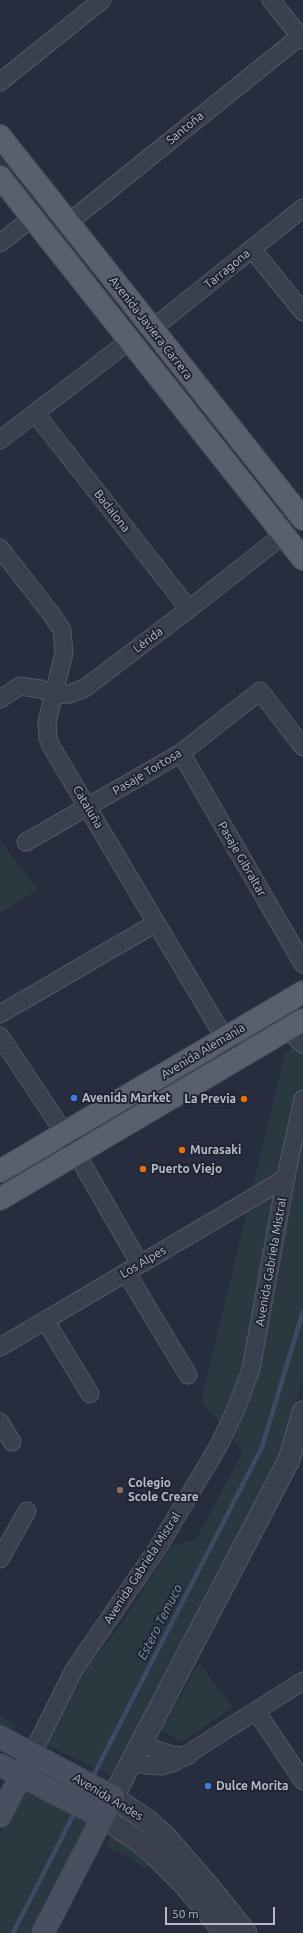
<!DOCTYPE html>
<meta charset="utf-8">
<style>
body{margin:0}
#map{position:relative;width:303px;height:1933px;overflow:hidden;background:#272d3e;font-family:Ubuntu,sans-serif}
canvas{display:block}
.scale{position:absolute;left:165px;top:1907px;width:110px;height:18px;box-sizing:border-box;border:2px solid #b7bbc9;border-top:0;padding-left:5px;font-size:12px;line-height:14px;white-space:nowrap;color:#b7bbc9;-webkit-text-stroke:3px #202533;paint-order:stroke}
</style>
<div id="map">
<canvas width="303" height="1933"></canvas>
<div class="scale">50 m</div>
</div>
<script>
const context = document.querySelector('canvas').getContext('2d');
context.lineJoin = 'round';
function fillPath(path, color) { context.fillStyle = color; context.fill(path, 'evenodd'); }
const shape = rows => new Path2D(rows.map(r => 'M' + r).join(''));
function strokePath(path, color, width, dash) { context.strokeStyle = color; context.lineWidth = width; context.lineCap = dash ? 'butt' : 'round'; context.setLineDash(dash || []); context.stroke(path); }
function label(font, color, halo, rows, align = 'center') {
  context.font = font + ' Ubuntu,sans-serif'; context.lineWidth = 4; context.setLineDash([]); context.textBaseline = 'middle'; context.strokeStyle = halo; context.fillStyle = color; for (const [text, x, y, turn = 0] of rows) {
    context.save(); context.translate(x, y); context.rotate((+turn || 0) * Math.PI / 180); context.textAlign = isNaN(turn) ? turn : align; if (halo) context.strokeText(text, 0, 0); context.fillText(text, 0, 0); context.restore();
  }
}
fillPath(shape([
 [0,157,10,163,98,279,80,270,0,165],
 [0,840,38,890,0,913],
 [303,999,303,1010,239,1049,233,1040],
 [303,1038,303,1377,285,1444,223,1567,111,1776,46,1744,87,1668,119,1627,172,1545,196,1540,243,1451,201,1401,285,1053],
 [221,1046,225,1054,0,1188,0,1176],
 [199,1663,233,1707,182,1742,161,1730],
 [0,1716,15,1725,11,1731,0,1726],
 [24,1788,88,1821,30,1933,0,1933,0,1835],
 [112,1834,125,1841,151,1864,145,1869,130,1857,105,1846]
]), '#29393f');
strokePath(shape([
 [91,1780,262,1447,303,1311],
 [13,1933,76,1810]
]), '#3e4965', 4.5);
const minor = shape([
 [271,0,303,40],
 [0,82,102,0],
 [68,223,303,34],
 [0,243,32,218],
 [252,249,303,312],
 [152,329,303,208],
 [35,413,189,609],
 [0,440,129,341],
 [0,548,52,615,62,630,64,653,47,722,48,738,51,746,237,1059],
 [0,699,20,686,41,689,53,695,69,694,85,688,189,609,283,535],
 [181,753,303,964],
 [26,842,181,753,260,691,303,747],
 [0,1014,156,923],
 [287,1030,303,1044],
 [0,1036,65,1134,140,1264],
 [126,1272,188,1375],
 [45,1320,90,1394],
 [0,1347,286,1178],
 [0,1422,12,1442],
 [0,1559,27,1511],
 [256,1711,303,1781],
 [141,1742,157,1750,172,1755,188,1756],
 [32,1754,74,1670,159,1546,219,1445,236,1409,251,1369,287,1171,303,1099],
 [132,1761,146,1765,161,1766,175,1762,303,1681]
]);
const tertiary = shape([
 [102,1817,136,1839,154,1854,184,1884,225,1933],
 [246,1933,210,1888,166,1837,148,1821,113,1797,289,1460,303,1412]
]);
const secondary = shape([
 [0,1737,113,1797,43,1933],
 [0,1765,102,1817],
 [0,1816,28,1762]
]);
const primary = shape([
 [0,136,303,519],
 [0,177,303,559],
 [0,1171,303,992],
 [0,1199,303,1020]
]);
strokePath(minor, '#535866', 19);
strokePath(tertiary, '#535866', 23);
strokePath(secondary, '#444957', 24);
strokePath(primary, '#444957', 24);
strokePath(minor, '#3b404e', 17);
strokePath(tertiary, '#3b404e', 21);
strokePath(secondary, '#494f60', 22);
strokePath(primary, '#595f6e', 22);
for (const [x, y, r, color] of [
 [74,1098,4,"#3f7fe0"],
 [244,1099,4,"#e8710a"],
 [182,1150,4,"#e8710a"],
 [143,1169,4,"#e8710a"],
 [120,1490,4,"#8d6e63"],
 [208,1786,4,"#3f7fe0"]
]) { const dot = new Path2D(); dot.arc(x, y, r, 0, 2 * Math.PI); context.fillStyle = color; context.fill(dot); strokePath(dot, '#202533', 1.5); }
label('12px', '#b7bbc9', '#202533', [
 ["Santoña",185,128,-39],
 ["Tarragona",227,269,-39],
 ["Avenida Javiera Carrera",151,328,52],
 ["Badalona",112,511,52],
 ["Lérida",148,640,-37],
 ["Pasaje Tortosa",147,772,-31],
 ["Cataluña",88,807,59],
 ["Pasaje Gibraltar",242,859,60],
 ["Avenida Alemania",203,1051,-31],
 ["Los Alpes",143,1262,-31],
 ["Avenida Gabriela Mistral",271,1262,-80],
 ["Avenida Gabriela Mistral",142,1568,-57],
 ["Avenida Andes",108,1797,31]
]);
label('bold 12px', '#b7bbc9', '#202533', [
 ["Avenida Market",82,1098],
 ["La Previa",236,1099,"right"],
 ["Murasaki",190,1150],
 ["Puerto Viejo",151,1169],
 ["Colegio",128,1483],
 ["Scole Creare",128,1497],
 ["Dulce Morita",216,1786]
], 'left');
label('italic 13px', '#818eae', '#202533', [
 ["Estero Temuco",160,1622,-63]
]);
</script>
